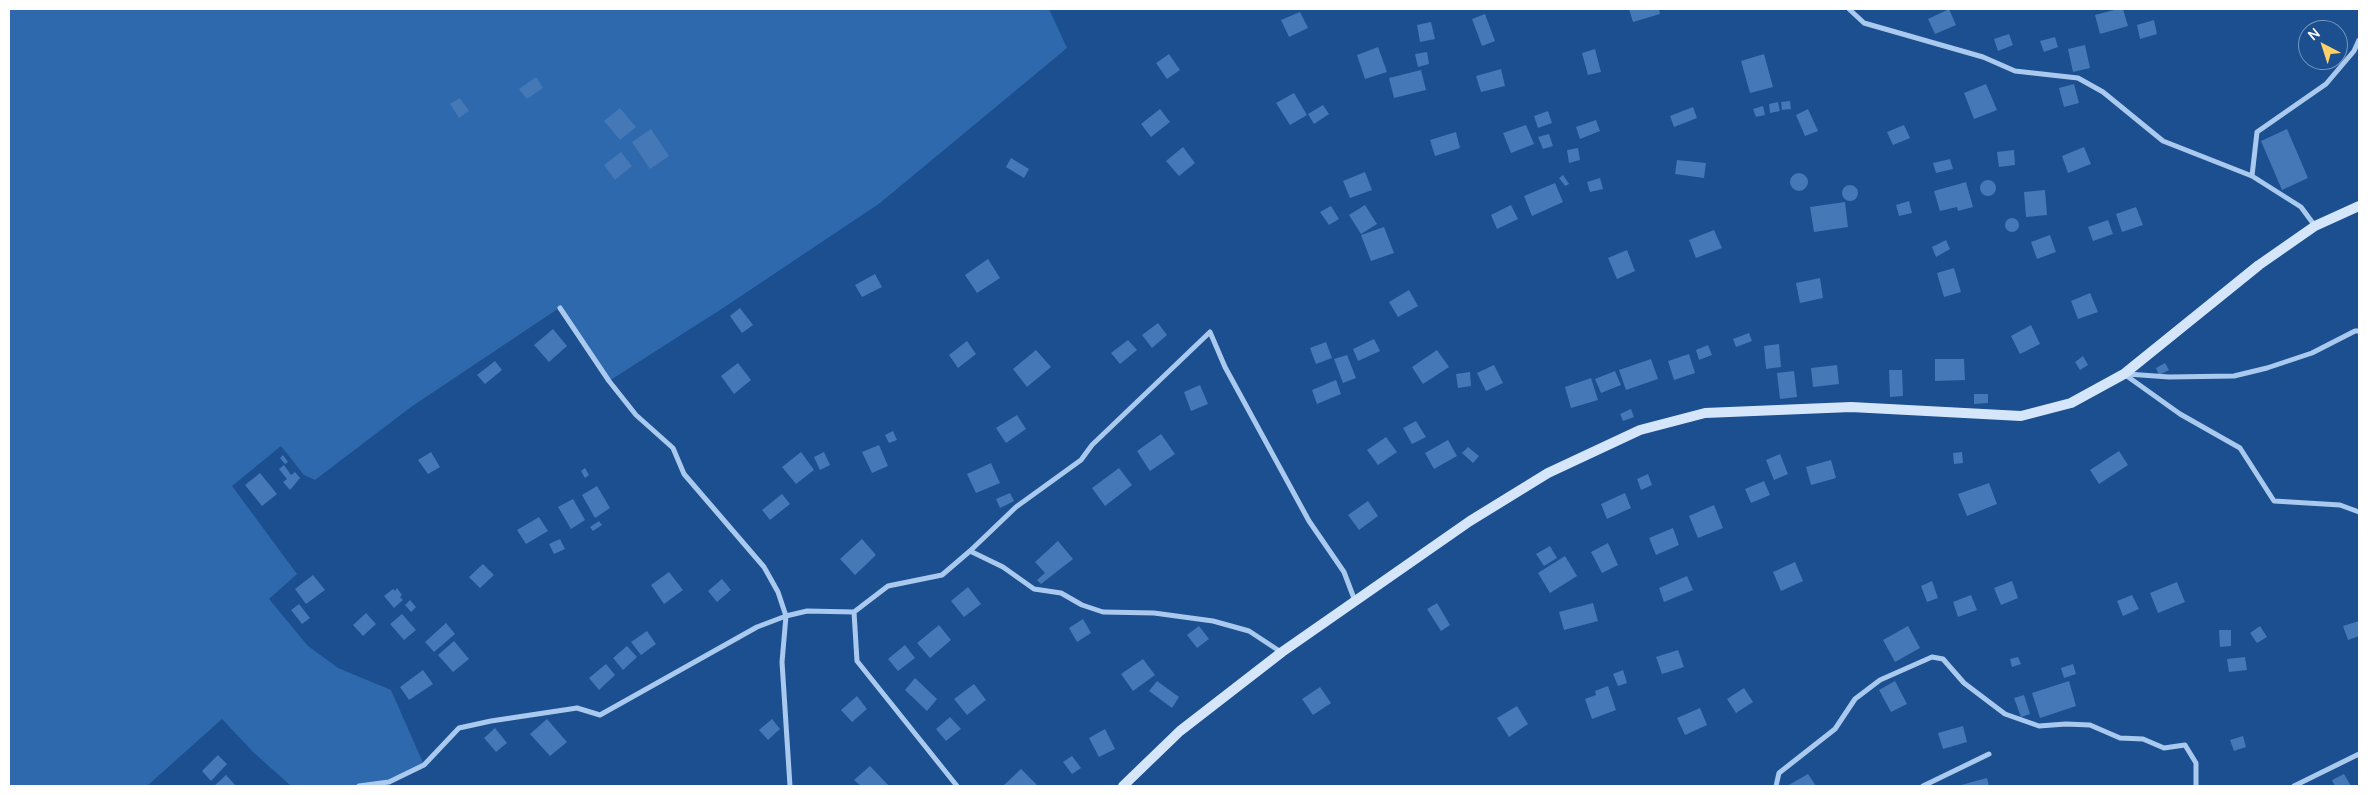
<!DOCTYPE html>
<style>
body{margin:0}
#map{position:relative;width:2368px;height:795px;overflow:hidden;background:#1b4f8f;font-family:Manrope,sans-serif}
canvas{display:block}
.frame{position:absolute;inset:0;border:10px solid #fff;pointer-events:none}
.north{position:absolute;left:2298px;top:20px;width:50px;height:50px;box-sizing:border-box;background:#1b4f8f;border:1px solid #7695bc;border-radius:50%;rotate:320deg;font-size:14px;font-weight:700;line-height:20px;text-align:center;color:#fff}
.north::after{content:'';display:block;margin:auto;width:18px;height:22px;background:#ffd166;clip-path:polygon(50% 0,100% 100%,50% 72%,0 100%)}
</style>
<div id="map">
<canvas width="2368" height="795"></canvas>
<div class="frame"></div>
<div class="north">N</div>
</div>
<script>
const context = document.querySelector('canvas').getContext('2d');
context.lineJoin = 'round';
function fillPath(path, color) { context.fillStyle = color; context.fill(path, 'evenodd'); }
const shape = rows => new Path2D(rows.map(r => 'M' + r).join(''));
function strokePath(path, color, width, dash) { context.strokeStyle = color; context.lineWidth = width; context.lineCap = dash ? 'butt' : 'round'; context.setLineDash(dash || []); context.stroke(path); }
fillPath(shape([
 [9,9,1049,9,1067,48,880,203,723,308,609,381,559,308,411,407,315,480,304,475,281,446,232,486,297,574,269,599,308,646,338,668,391,690,424,765,389,782,359,786,291,786,253,752,222,719,147,786,9,786]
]), '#2e69ad');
fillPath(shape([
 [1629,9,1659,9,1660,14,1633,22],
 [1949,9,1956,25,1935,34,1928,19],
 [2118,9,2123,9,2128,26,2100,34,2095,15],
 [1300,12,1308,28,1289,37,1281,20],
 [1485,14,1495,41,1482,46,1472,19],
 [2154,20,2157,34,2140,39,2137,25],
 [1431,22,1435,39,1420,42,1417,25],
 [2009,34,2013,45,1998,51,1994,39],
 [2055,37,2058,47,2044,52,2040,41],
 [2085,45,2090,68,2073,72,2068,49],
 [1378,47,1387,72,1365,79,1357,55],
 [1595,49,1601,72,1588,75,1582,53],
 [1427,52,1429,64,1418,67,1415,54],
 [1169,54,1180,70,1167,79,1156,63],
 [1764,54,1773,87,1750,93,1741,61],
 [1501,69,1505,86,1481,92,1476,76],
 [1421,70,1426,90,1394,98,1389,78],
 [536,77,543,88,527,99,519,89],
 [1986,84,1997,110,1974,119,1964,93],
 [2074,84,2079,103,2064,107,2059,88],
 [1294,93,1307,115,1290,125,1276,103],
 [460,98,469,111,459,118,450,104],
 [1790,101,1791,109,1782,110,1781,102],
 [1778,102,1780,111,1770,113,1769,104],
 [1323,105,1329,114,1314,124,1308,114],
 [1763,106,1765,115,1756,117,1753,109],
 [1693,107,1697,118,1674,127,1670,116],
 [620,108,636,127,620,140,604,121],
 [1160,109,1170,122,1151,137,1141,124],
 [1808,109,1818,131,1805,136,1796,115],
 [1548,111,1552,123,1538,128,1534,116],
 [1596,120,1600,131,1580,139,1576,127],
 [1526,125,1534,144,1511,153,1503,133],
 [1904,125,1910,138,1893,145,1887,132],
 [651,129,669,156,650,169,632,142],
 [2287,129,2308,178,2282,190,2261,141],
 [1456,132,1460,148,1435,156,1430,140],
 [1549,134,1553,146,1543,149,1538,137],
 [1183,147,1195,163,1179,176,1166,161],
 [2084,147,2091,164,2068,173,2062,156],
 [1578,148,1580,160,1569,163,1567,150],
 [2014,150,2015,165,1999,167,1997,152],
 [621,152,632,166,615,180,604,165],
 [1011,158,1029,169,1024,178,1006,167],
 [1950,159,1953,169,1936,173,1933,163],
 [1677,160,1706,163,1704,178,1675,174],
 [1365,172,1372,190,1350,198,1343,181],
 '1790 182a9 9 0 1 1 18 0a9 9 0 1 1-18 0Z',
 [1563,175,1569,184,1565,186,1559,178],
 [1600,178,1603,189,1590,192,1587,182],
 '1980 188a8 8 0 1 1 16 0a8 8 0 1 1-16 0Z',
 [1966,182,1973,207,1958,211,1957,207,1940,211,1934,191],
 [1555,183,1563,202,1532,216,1524,196],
 '1842 193a8 8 0 1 1 16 0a8 8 0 1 1-16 0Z',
 [2045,190,2047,215,2026,217,2024,192],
 [1909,201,1912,213,1899,216,1896,205],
 [1845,202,1848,227,1814,232,1810,207],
 [1365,205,1377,224,1361,234,1349,215],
 [1511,205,1518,219,1497,229,1491,215],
 [1331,206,1339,219,1329,225,1320,212],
 [2136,207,2143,225,2122,232,2116,214],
 '2005 225a7 7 0 1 1 14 0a7 7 0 1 1-14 0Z',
 [2108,220,2113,234,2093,241,2088,227],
 [1384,227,1394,253,1371,261,1361,235],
 [1714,230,1722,248,1696,258,1689,240],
 [2050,235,2056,252,2037,259,2031,242],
 [1946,240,1950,249,1936,257,1932,247],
 [1627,250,1635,271,1617,279,1608,258],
 [988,259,1000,278,977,293,965,275],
 [1954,268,1961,292,1944,297,1937,273],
 [875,274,882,287,862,297,855,285],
 [1820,278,1823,298,1800,303,1796,283],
 [1409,290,1418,306,1398,317,1389,302],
 [2090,293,2098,312,2078,319,2071,301],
 [740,308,753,325,742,333,730,316],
 [1158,323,1167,335,1152,348,1142,335],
 [2031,325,2040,344,2020,354,2011,336],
 [553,329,567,346,549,362,534,345],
 [1749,333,1752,341,1736,347,1733,339],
 [1374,339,1380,351,1358,361,1353,349],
 [1128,340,1137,350,1120,364,1111,353],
 [967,341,976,354,958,368,949,355],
 [1326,342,1332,358,1316,364,1310,348],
 [1779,344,1781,367,1766,369,1764,346],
 [1708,345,1712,355,1699,360,1696,350],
 [1036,350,1051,367,1027,387,1013,369],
 [1437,350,1449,367,1423,384,1412,367],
 [1689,354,1695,373,1674,380,1668,361],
 [1347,355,1356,378,1343,383,1334,359],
 [2083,356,2088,365,2080,370,2075,362],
 [1651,359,1658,379,1626,390,1619,370],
 [1935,359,1964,359,1965,380,1935,381],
 [495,361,502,370,485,384,477,375],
 [738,363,751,380,734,394,721,376],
 [2165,363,2169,370,2159,375,2156,368],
 [1494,365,1503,383,1486,391,1477,373],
 [1837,365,1839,384,1813,387,1811,368],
 [1889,370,1902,370,1903,396,1890,397],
 [1615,371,1621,385,1601,393,1595,379],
 [1794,371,1797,397,1780,399,1777,373],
 [1470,372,1471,386,1458,388,1456,374],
 [1591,378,1598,400,1571,408,1565,387],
 [1336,380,1341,394,1317,404,1312,390],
 [1200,385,1208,404,1191,411,1184,392],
 [1974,394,1988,394,1988,403,1974,404],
 [1631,409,1634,417,1623,421,1620,414],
 [1017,415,1026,429,1006,443,996,428],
 [1416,421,1426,437,1412,444,1403,428],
 [893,431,897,440,889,443,885,435],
 [1161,434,1175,454,1150,471,1137,451],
 [1386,437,1397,452,1378,465,1367,450],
 [1448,440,1457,456,1434,469,1425,453],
 [879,445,888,466,872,473,862,452],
 [1468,447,1479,456,1473,463,1462,453],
 [2119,451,2128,465,2099,484,2090,470],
 [431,452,440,467,428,474,418,460],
 [801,452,814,470,796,484,782,467],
 [824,452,830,465,820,470,814,457],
 [1962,452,1963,463,1954,464,1953,453],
 [1780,454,1788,474,1774,480,1766,460],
 [283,455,288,462,285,464,280,458],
 [1831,460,1836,478,1811,485,1806,467],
 [991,463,1000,483,976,493,967,474],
 [284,465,291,475,295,472,300,478,290,490,283,482,287,479,279,469],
 [585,468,589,475,585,478,581,471],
 [1119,468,1132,485,1105,506,1092,488],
 [260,473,277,494,262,506,245,485],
 [1648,474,1652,485,1641,490,1637,479],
 [1764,481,1770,495,1751,503,1745,489],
 [1989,483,1997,504,1967,516,1958,494],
 [597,486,610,508,595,518,582,495],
 [1010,493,1014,501,1000,508,996,499],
 [1625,493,1631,508,1607,519,1601,504],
 [782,494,790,504,770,520,762,510],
 [573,499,585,520,571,529,558,507],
 [1368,501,1378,516,1359,530,1348,515],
 [1714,505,1723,528,1698,538,1689,516],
 [539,517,548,531,526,544,517,530],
 [599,521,602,525,593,531,590,527],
 [1673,528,1679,545,1656,555,1649,538],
 [560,539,565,549,554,554,549,544],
 [862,539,876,555,855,575,840,559],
 [1058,541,1073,559,1041,584,1037,580,1045,573,1035,562],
 [1608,543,1618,565,1602,573,1591,552],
 [1550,546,1557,558,1544,566,1536,554],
 [1565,556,1577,576,1550,593,1538,573],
 [1795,562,1803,581,1781,591,1773,572],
 [483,564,494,575,480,588,469,577],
 [669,572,683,590,664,604,651,585],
 [313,575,325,590,306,604,295,589],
 [1687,576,1693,590,1664,602,1659,588],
 [722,579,731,590,717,602,708,591],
 [1932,581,1938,598,1927,602,1921,586],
 [2012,581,2018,598,2001,605,1994,588],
 [2177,582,2185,602,2158,613,2150,593],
 [968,587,981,604,964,617,951,601],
 [397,588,402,595,400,597,403,600,394,608,384,596,393,589,395,591],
 [1971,595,1977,610,1958,617,1953,602],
 [2132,595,2139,609,2123,616,2117,601],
 [410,600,416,607,411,612,405,605],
 [1437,603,1450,625,1441,631,1427,609],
 [1593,603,1598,621,1564,630,1559,612],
 [299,604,310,618,302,624,291,610],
 [366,613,376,624,363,636,353,625],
 [402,614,416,630,404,640,390,624],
 [1083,619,1091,633,1077,642,1069,628],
 [2359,621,2359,636,2348,640,2343,626],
 [446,623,455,634,434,652,425,642],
 [939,625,951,640,930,658,917,643],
 [1199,626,1209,639,1197,648,1187,635],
 [1908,626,1920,648,1895,662,1883,640],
 [2260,626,2267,637,2257,643,2250,633],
 [2219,630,2231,630,2231,646,2220,647],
 [647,631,656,644,641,655,631,642],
 [454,641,469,659,453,672,438,655],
 [905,645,915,658,898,671,888,659],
 [627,646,637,657,623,670,613,658],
 [1678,650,1684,667,1662,674,1656,657],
 [2018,657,2021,664,2012,667,2010,659],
 [2245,657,2247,670,2229,672,2227,659],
 [1143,659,1155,675,1133,691,1121,674],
 [606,664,615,675,599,690,589,678],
 [2073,664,2076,674,2064,678,2061,668],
 [423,670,433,684,409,700,400,687],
 [1623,670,1627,683,1618,686,1613,674],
 [915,678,937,699,927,711,905,690],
 [1157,681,1179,697,1172,708,1149,691],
 [1895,681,1907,704,1891,712,1879,690],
 [2069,681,2076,706,2040,718,2032,693],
 [974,684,986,700,967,715,954,699],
 [1608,686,1616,710,1592,719,1585,699,1596,695,1595,691],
 [1320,687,1331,703,1313,715,1302,699],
 [1744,688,1753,702,1736,713,1727,699],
 [2024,695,2030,714,2021,717,2014,698],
 [857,696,867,709,852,722,841,710],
 [1517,706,1528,724,1509,737,1497,718],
 [1700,708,1707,725,1685,735,1677,718],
 [950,717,961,729,946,741,936,729],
 [547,719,567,742,550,756,530,734],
 [772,719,780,729,768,740,759,730],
 [1963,726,1967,742,1943,749,1938,733],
 [495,728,507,743,496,752,484,738],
 [1105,729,1115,749,1099,757,1089,738],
 [2243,736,2246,747,2234,751,2230,740],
 [218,755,227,764,211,781,202,771],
 [1072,756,1081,768,1072,774,1063,762],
 [870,766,889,786,861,786,854,780],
 [1021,769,1038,786,1003,786],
 [1808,774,1816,786,1787,786],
 [2344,774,2351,786,2335,786,2332,780],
 [226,775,236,786,214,786],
 [1987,778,1989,786,1962,786,1961,785]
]), '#4478b7');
strokePath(shape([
 [1849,9,1864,23,1983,57,2015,71,2078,78,2103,92,2163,141,2252,176,2301,207,2315,226],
 [2252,176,2257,132,2326,84,2354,51,2359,40],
 [560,308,609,381,636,415,673,448,684,474,764,567,778,592,786,616,782,662,790,786],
 [2124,374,2180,414,2240,448,2274,501,2340,505,2359,512],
 [2127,374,2169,377,2234,376,2267,368,2312,353,2355,331,2359,331],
 [970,551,1003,567,1034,589,1061,593,1082,605,1103,612,1154,613,1213,621,1249,631,1281,652],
 [854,612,857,661,957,786],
 [359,786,389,782,424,765,459,728,491,721,577,708,600,715,757,627,786,616,807,611,854,612,888,586,942,575,970,551,1016,507,1081,460,1092,445,1210,332,1225,367,1309,521,1344,572,1355,601],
 [1776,786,1779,773,1835,729,1855,699,1880,680,1932,657,1943,659,1964,683,2005,714,2039,726,2066,724,2090,725,2120,738,2143,739,2164,748,2185,745,2196,763,2196,786],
 [1923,786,1989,754],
 [2294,786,2359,754]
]), '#a9c9ee', 5);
strokePath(shape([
 [1123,786,1180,731,1282,652,1470,521,1548,473,1640,430,1705,413,1851,407,2021,416,2071,403,2124,374,2259,265,2315,226,2359,206]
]), '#d6e6fa', 10);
</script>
